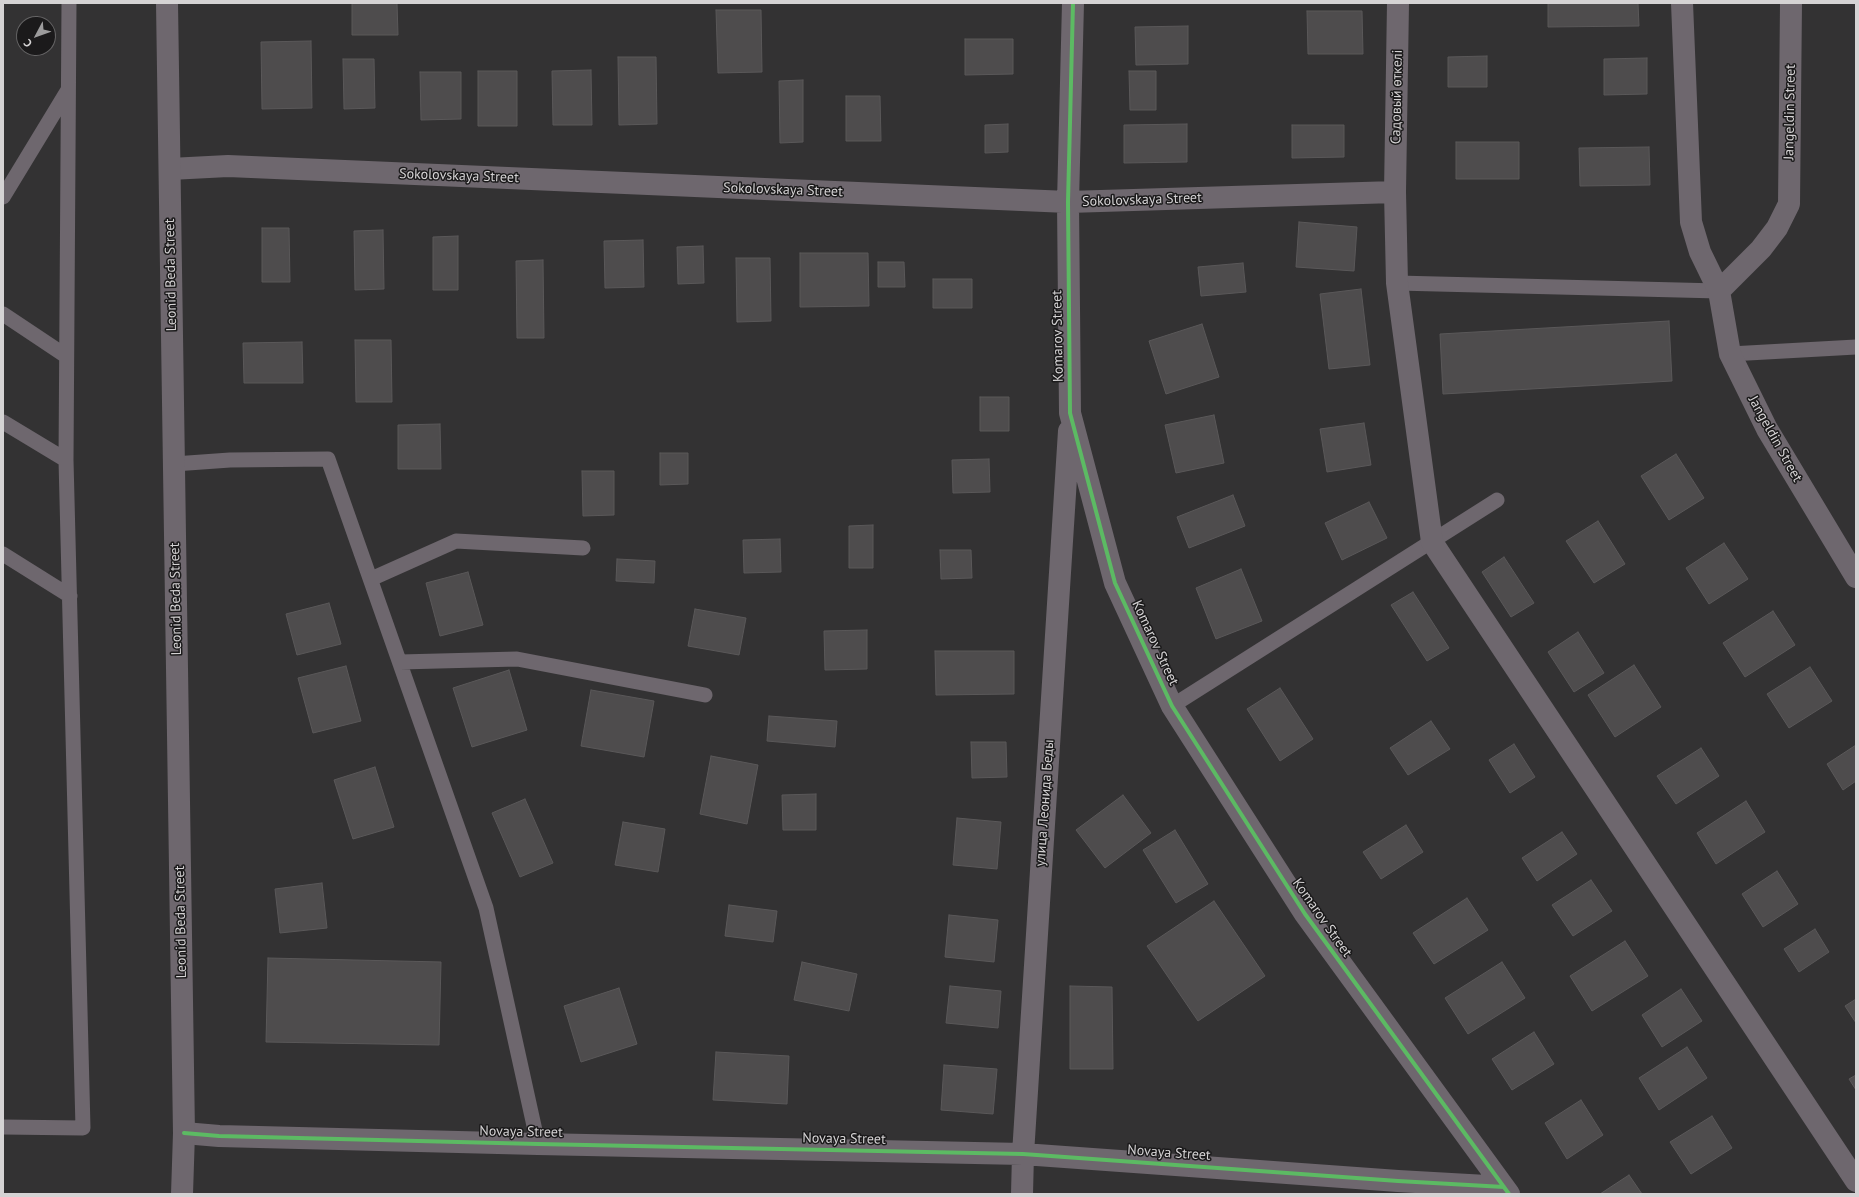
<!DOCTYPE html>
<meta charset="utf-8">
<style>
body{margin:0}
#map{position:relative;width:1859px;height:1197px;overflow:hidden;background:#333233;font-family:"PT Sans",sans-serif}
canvas{display:block}
.frame{position:absolute;inset:0;border:4px solid #d5d3d4;pointer-events:none}
.north{position:absolute;left:16px;top:16px;width:40px;height:40px;box-sizing:border-box;background:#1b1a1b;border:1px solid #656465;border-radius:50%;rotate:229deg;font-size:11px;font-weight:700;line-height:16px;text-align:center;color:#d5d3d4}
.north::after{content:'';display:block;margin:auto;width:14px;height:18px;background:#9c9b9c;clip-path:polygon(50% 0,100% 100%,50% 72%,0 100%)}
</style>
<div id="map">
<canvas width="1859" height="1197"></canvas>
<div class="frame"></div>
<div class="north">С</div>
</div>
<script>
const context = document.querySelector('canvas').getContext('2d');
context.lineJoin = 'round';
function fillPath(path, color) { context.fillStyle = color; context.fill(path, 'evenodd'); }
const shape = rows => new Path2D(rows.map(r => 'M' + r).join(''));
function strokePath(path, color, width, dash) { context.strokeStyle = color; context.lineWidth = width; context.lineCap = dash ? 'butt' : 'round'; context.setLineDash(dash || []); context.stroke(path); }
function label(font, color, halo, rows, align = 'center') {
  context.font = font + ' "PT Sans",sans-serif'; context.lineWidth = 3; context.setLineDash([]); context.textBaseline = 'middle'; context.strokeStyle = halo; context.fillStyle = color; for (const [text, x, y, turn = 0] of rows) {
    context.save(); context.translate(x, y); context.rotate((+turn || 0) * Math.PI / 180); context.textAlign = isNaN(turn) ? turn : align; if (halo) context.strokeText(text, 0, 0); context.fillText(text, 0, 0); context.restore();
  }
}
const building = shape([
 [352,3,397,3,398,35,352,35,352,3],
 [1548,3,1638,3,1639,26,1548,27,1548,3],
 [716,10,761,10,762,72,718,73,716,10],
 [1307,11,1362,11,1363,54,1308,54,1307,11],
 [1188,26,1188,64,1136,65,1135,27,1188,26],
 [965,39,1013,39,1013,74,965,75,965,39],
 [311,41,312,108,262,109,261,42,311,41],
 [1487,56,1487,87,1448,87,1448,57,1487,56],
 [618,57,656,57,657,124,619,125,618,57],
 [1647,58,1647,94,1604,95,1604,59,1647,58],
 [343,59,374,59,375,108,344,109,343,59],
 [591,70,592,125,553,125,552,71,591,70],
 [478,71,517,71,517,126,478,126,478,71],
 [1129,71,1156,71,1156,110,1130,110,1129,71],
 [420,72,461,72,461,119,421,120,420,72],
 [803,80,803,142,780,143,779,81,803,80],
 [846,96,880,96,881,141,846,141,846,96],
 [1008,124,1008,152,985,153,985,125,1008,124],
 [1187,124,1187,162,1124,163,1124,125,1187,124],
 [1292,125,1344,125,1344,157,1292,158,1292,125],
 [1456,142,1519,142,1519,179,1456,179,1456,142],
 [1649,147,1650,185,1580,186,1579,148,1649,147],
 [1299,222,1357,227,1354,271,1296,267,1299,222],
 [262,228,289,228,290,282,262,282,262,228],
 [383,230,384,289,355,290,354,231,383,230],
 [458,236,458,290,433,290,433,237,458,236],
 [643,240,644,287,605,288,604,241,643,240],
 [703,246,704,283,678,284,677,247,703,246],
 [800,253,868,253,869,306,800,307,800,253],
 [736,258,770,258,771,321,737,322,736,258],
 [543,260,544,338,517,338,516,261,543,260],
 [878,262,904,262,905,287,878,287,878,262],
 [1243,263,1246,292,1201,296,1198,267,1243,263],
 [933,279,972,279,972,308,933,308,933,279],
 [1361,289,1370,365,1329,369,1320,294,1361,289],
 [1669,321,1672,381,1443,394,1440,334,1669,321],
 [1202,324,1219,377,1166,394,1149,341,1202,324],
 [355,340,391,340,392,402,356,402,355,340],
 [302,342,303,383,244,383,243,343,302,342],
 [980,397,1009,397,1009,431,980,431,980,397],
 [1214,415,1224,463,1176,473,1165,425,1214,415],
 [1364,423,1371,465,1327,472,1320,429,1364,423],
 [440,424,441,469,398,469,398,425,440,424],
 [660,453,688,453,688,484,660,485,660,453],
 [1676,454,1704,498,1669,520,1641,476,1676,454],
 [989,459,990,492,953,493,952,460,989,459],
 [582,471,614,471,614,515,583,516,582,471],
 [1233,495,1245,526,1189,548,1177,517,1233,495],
 [1369,502,1387,538,1342,560,1325,523,1369,502],
 [1598,521,1625,564,1594,583,1566,541,1598,521],
 [873,525,873,568,849,568,849,526,873,525],
 [780,539,781,572,744,573,743,540,780,539],
 [1724,543,1748,579,1709,604,1686,568,1724,543],
 [940,550,971,550,972,578,941,579,940,550],
 [1504,557,1534,603,1511,617,1482,572,1504,557],
 [617,559,655,561,654,583,616,581,617,559],
 [1241,569,1262,621,1216,639,1196,588,1241,569],
 [468,572,483,625,440,636,426,583,468,572],
 [1413,592,1449,648,1427,661,1391,605,1413,592],
 [329,603,341,644,297,655,286,614,329,603],
 [695,609,746,618,739,655,688,646,695,609],
 [1773,611,1795,645,1745,677,1723,643,1773,611],
 [867,630,867,669,825,670,824,631,867,630],
 [1578,632,1604,673,1574,692,1548,652,1578,632],
 [935,651,1014,651,1014,694,936,695,935,651],
 [1634,665,1661,707,1615,737,1588,695,1634,665],
 [346,666,361,721,313,733,298,678,346,666],
 [1810,667,1832,701,1789,728,1767,694,1810,667],
 [509,670,527,730,472,747,453,688,509,670],
 [1280,688,1313,739,1280,761,1247,709,1280,688],
 [591,690,654,701,644,757,581,746,591,690],
 [769,716,837,721,835,747,767,741,769,716],
 [1431,721,1450,749,1408,775,1390,748,1431,721],
 [971,742,1006,742,1007,777,972,778,971,742],
 [1514,744,1535,777,1510,793,1489,760,1514,744],
 [1856,745,1856,781,1843,790,1827,764,1856,745],
 [1701,748,1719,776,1676,804,1657,776,1701,748],
 [711,756,758,765,747,824,700,814,711,756],
 [375,767,394,827,353,839,334,780,375,767],
 [816,794,816,830,783,830,782,795,816,794],
 [1123,795,1151,833,1105,868,1076,830,1123,795],
 [525,799,553,863,520,877,492,813,525,799],
 [1746,801,1765,832,1716,864,1697,833,1746,801],
 [957,818,1001,822,997,869,953,865,957,818],
 [623,822,665,829,658,872,615,865,623,822],
 [1406,825,1423,852,1381,879,1363,852,1406,825],
 [1175,830,1208,884,1176,903,1143,850,1175,830],
 [1562,832,1577,854,1537,881,1522,858,1562,832],
 [1777,871,1798,904,1763,927,1742,894,1777,871],
 [1591,880,1612,911,1573,936,1552,905,1591,880],
 [322,883,327,928,280,933,275,889,322,883],
 [1467,898,1488,930,1434,964,1413,933,1467,898],
 [1214,901,1265,976,1198,1021,1147,946,1214,901],
 [729,905,777,911,773,942,725,936,729,905],
 [949,915,998,920,994,962,945,957,949,915],
 [1815,929,1829,952,1799,972,1784,949,1815,929],
 [1625,941,1648,976,1592,1011,1570,976,1625,941],
 [268,958,441,962,439,1045,266,1042,268,958],
 [802,962,857,974,849,1011,794,1000,802,962],
 [1502,962,1525,998,1468,1034,1445,998,1502,962],
 [950,986,1001,991,998,1028,946,1023,950,986],
 [1070,986,1112,987,1113,1069,1070,1069,1070,986],
 [619,988,637,1044,581,1062,564,1006,619,988],
 [1681,989,1702,1021,1662,1047,1642,1015,1681,989],
 [1856,999,1856,1023,1845,1006,1856,999],
 [1534,1032,1554,1064,1512,1090,1492,1059,1534,1032],
 [1687,1047,1707,1078,1659,1110,1639,1078,1687,1047],
 [716,1052,789,1056,787,1104,713,1100,716,1052],
 [944,1065,997,1069,993,1114,941,1110,944,1065],
 [1856,1075,1856,1090,1849,1079,1856,1075],
 [1581,1100,1603,1135,1567,1159,1545,1123,1581,1100],
 [1712,1116,1732,1148,1691,1174,1670,1142,1712,1116],
 [1629,1175,1642,1194,1600,1194,1629,1175]
]);
fillPath(building, '#4e4c4d');
strokePath(building, '#5a5859', 1);
strokePath(shape([
 [3,197,68,90],
 [1397,283,1719,291],
 [3,314,66,356],
 [1730,354,1856,347],
 [3,422,66,460],
 [174,464,230,460,328,459,486,908,538,1144],
 [3,554,70,596],
 [371,579,456,541,583,548],
 [400,662,517,659,705,695],
 [1172,706,1497,500],
 [3,1127,83,1128,66,460,69,3]
]), '#6e676e', 15);
strokePath(shape([
 [1073,3,1068,202,1070,413,1115,583,1172,706,1305,914,1509,1194],
 [1398,3,1395,192,1397,283,1432,542,1856,1181],
 [1682,3,1691,222,1700,252,1719,291,1730,354,1767,429,1856,577],
 [170,169,228,166,1068,202,1395,192],
 [1719,291,1761,249,1777,228,1789,204,1791,3],
 [184,1133,219,1136,538,1144,1023,1154,1398,1181,1504,1187],
 [1022,1194,1023,1154,1069,431]
]), '#6e676e', 22);
strokePath(shape([
 [167,3,184,1133,182,1194]
]), '#6e676e', 22);
strokePath(shape([
 [1073,3,1068,202,1070,413,1115,583,1172,706,1305,914,1509,1194],
 [184,1133,219,1136,538,1144,1023,1154,1398,1181,1504,1187]
]), '#5cba63', 4);
label('14px', '#d5d3d4', '#1b1a1b', [
 ["Садовый өткелі",1397,97,-89],
 ["Jangeldin Street",1790,112,-89],
 ["Sokolovskaya Street",459,176,2],
 ["Sokolovskaya Street",783,190,2],
 ["Sokolovskaya Street",1142,200,-2],
 ["Leonid Beda Street",171,275,-91],
 ["Komarov Street",1058,336,-91],
 ["Jangeldin Street",1775,439,61],
 ["Leonid Beda Street",176,599,-91],
 ["Komarov Street",1155,643,65],
 ["улица Леонида Беды",1045,803,-86],
 ["Komarov Street",1322,918,55],
 ["Leonid Beda Street",181,922,-91],
 ["Novaya Street",521,1132,1],
 ["Novaya Street",844,1139,1],
 ["Novaya Street",1169,1153,4]
]);
</script>
